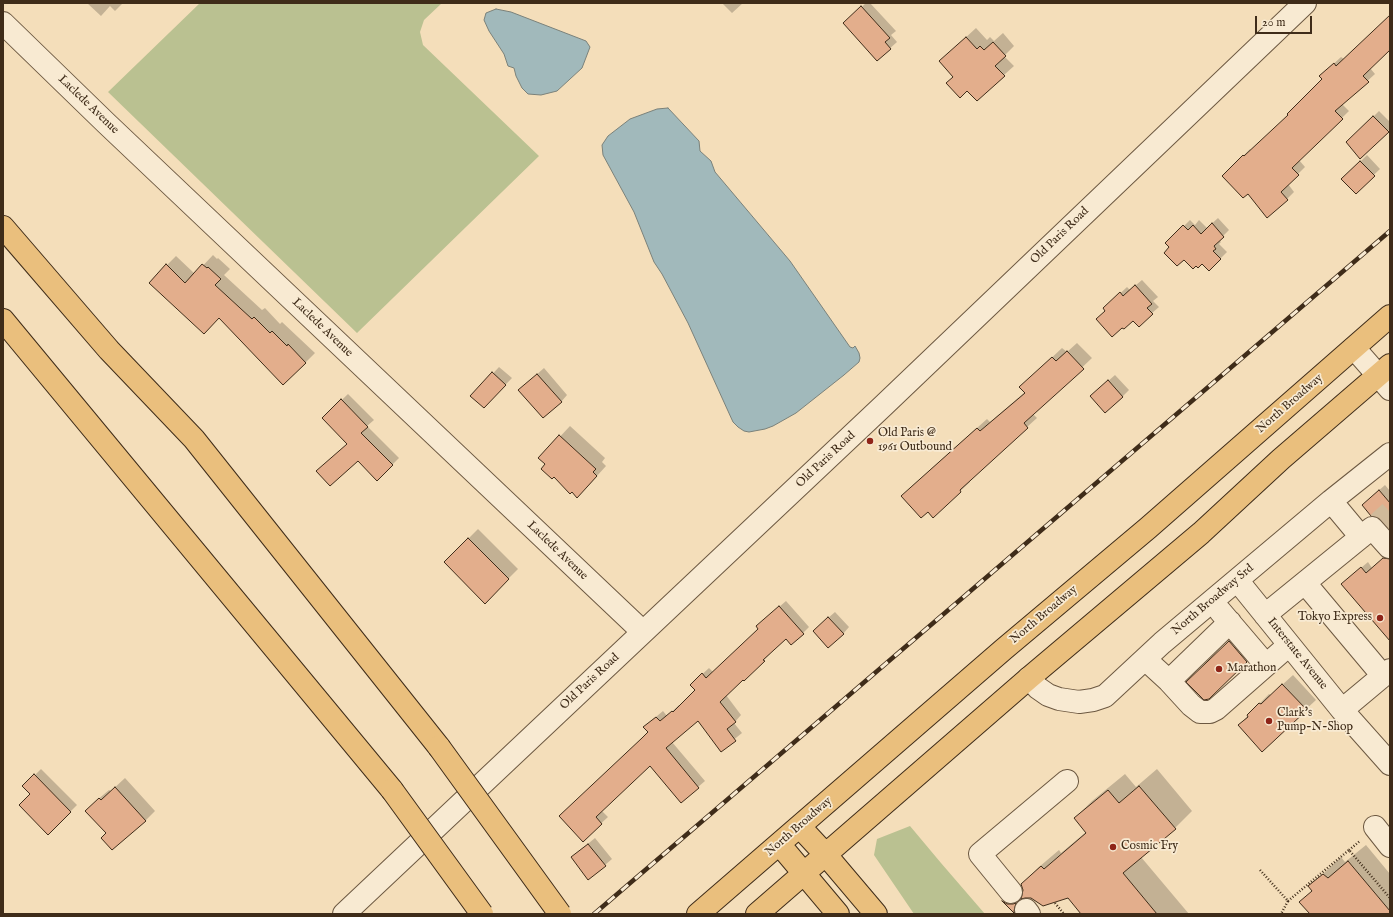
<!DOCTYPE html>
<style>
body{margin:0}
#map{position:relative;width:1393px;height:917px;overflow:hidden;background:#f4deba;font-family:"IM FELL English",serif}
canvas{display:block}
.frame{position:absolute;inset:0;border:4px solid #3f2c19;pointer-events:none}
.scale{position:absolute;left:1255px;top:16px;width:57px;height:18px;box-sizing:border-box;border:2px solid #3f2c19;border-top:0;padding-left:5px;font-size:12px;line-height:14px;white-space:nowrap;color:#3f2c19;-webkit-text-stroke:3px #f8ead2;paint-order:stroke}
</style>
<div id="map">
<canvas width="1393" height="917"></canvas>
<div class="frame"></div>
<div class="scale">20 m</div>
</div>
<script>
const context = document.querySelector('canvas').getContext('2d');
context.lineJoin = 'round';
function fillPath(path, color) { context.fillStyle = color; context.fill(path, 'evenodd'); }
const shape = rows => new Path2D(rows.map(r => 'M' + r).join(''));
function strokePath(path, color, width, dash) { context.strokeStyle = color; context.lineWidth = width; context.lineCap = dash ? 'butt' : 'round'; context.setLineDash(dash || []); context.stroke(path); }
function label(font, color, halo, rows, align = 'center') {
  context.font = font + ' "IM FELL English",serif'; context.lineWidth = 3.5; context.setLineDash([]); context.textBaseline = 'middle'; context.strokeStyle = halo; context.fillStyle = color; for (const [text, x, y, turn = 0] of rows) {
    context.save(); context.translate(x, y); context.rotate((+turn || 0) * Math.PI / 180); context.textAlign = isNaN(turn) ? turn : align; if (halo) context.strokeText(text, 0, 0); context.fillText(text, 0, 0); context.restore();
  }
}
fillPath(shape([
 [200,3,442,3,424,20,420,32,423,45,539,156,357,333,108,92],
 [910,826,941,863,985,914,914,914,874,855,877,839]
]), '#bac191');
const water = shape([
 [496,9,511,12,586,41,590,47,582,68,557,91,541,95,528,94,522,88,516,76,514,68,508,66,504,54,489,31,484,20,486,13,496,9],
 [668,108,699,141,700,151,711,161,715,172,790,261,850,347,853,348,855,346,859,353,860,358,859,362,844,375,796,413,773,426,765,429,749,432,744,431,738,427,733,422,688,323,662,274,654,262,634,212,603,155,602,145,608,136,630,119,657,109,668,108]
]);
fillPath(water, '#a1b9bb');
strokePath(water, '#7a817a', 1);
fillPath(shape([
 [87,3,123,3,115,11,110,6,101,16],
 [722,3,743,3,732,13],
 [866,3,870,3,896,31,891,35,897,42,877,60,851,17],
 [1390,16,1390,49,1370,68,1375,74,1342,104,1349,111,1299,160,1305,167,1288,184,1294,192,1287,199,1248,192,1223,176,1250,149,1251,150,1289,115,1324,79,1328,69,1341,57,1344,59],
 [976,28,987,40,990,37,994,41,1003,33,1014,46,1004,56,1014,66,1004,75,954,76,950,52],
 [1379,111,1390,122,1390,129,1360,158,1348,142],
 [1367,155,1380,169,1356,192,1343,179],
 [1218,218,1229,230,1219,240,1221,242,1219,244,1227,252,1209,270,1202,263,1171,247,1167,243,1190,220,1195,225,1199,220,1207,228],
 [213,255,217,259,218,258,230,269,224,275,262,310,265,308,280,324,282,322,315,353,305,363,219,317,167,265,176,256,195,274],
 [1142,280,1158,297,1153,301,1159,307,1152,313,1134,319,1107,310,1111,302,1127,287,1130,290],
 [1077,343,1092,358,1033,414,1037,418,1027,427,969,480,970,482,933,516,912,486,987,419,990,422,1025,392,1030,378,1062,348,1067,352],
 [499,367,512,378,484,407,472,396],
 [544,368,567,395,561,402,526,384],
 [1115,375,1129,390,1122,397,1098,390],
 [348,394,374,420,367,426,399,458,377,480,358,460,348,444,323,418],
 [570,426,605,458,602,462,606,466,587,487,547,464,540,458],
 [1385,485,1390,491,1390,528,1369,499],
 [478,529,518,569,485,602,445,562],
 [1390,553,1390,637,1342,584,1368,562,1372,568],
 [786,601,809,627,803,633,787,638,769,653,770,654,744,680,743,679,726,695,741,715,734,723,742,733,721,750,698,719,672,742,705,781,698,787,650,765,601,810,608,817,583,840,560,816,649,732,651,721,663,711,667,716,679,705,680,706,696,690,697,679,709,668,713,672,759,629,764,620],
 [835,612,849,627,843,634,820,625],
 [1232,639,1250,659,1207,698,1188,682],
 [1293,675,1316,700,1262,750,1239,725,1258,705,1269,694,1271,695],
 [41,769,77,805,48,834,32,794,24,786],
 [1157,769,1192,811,1175,828,1141,857,1189,914,1082,914,1068,897,1024,890,1022,884,1039,867,1059,850,1061,853,1086,832,1075,818,1092,801,1125,774,1136,787],
 [125,778,155,811,145,821,107,833,96,801,109,790,111,791],
 [595,838,612,859,605,865,572,857],
 [1366,845,1390,874,1390,914,1311,914,1301,902,1313,890,1310,886,1341,857,1345,862],
 [1006,898,1010,901,1018,901,1016,908,1018,912,1016,914,1004,901]
]), '#0003');
const building = shape([
 [861,6,890,38,885,42,891,49,877,61,843,23,861,6],
 [1390,15,1390,50,1363,76,1369,82,1335,111,1343,119,1292,168,1299,175,1281,192,1288,200,1267,218,1248,194,1243,198,1222,176,1243,155,1244,156,1288,115,1287,114,1322,79,1319,76,1334,63,1336,66,1390,15],
 [966,37,977,49,980,46,984,50,993,42,1006,56,995,66,1005,76,977,101,967,91,960,98,946,83,953,77,939,61,966,37],
 [1373,116,1389,132,1360,159,1346,142,1373,116],
 [1360,161,1375,176,1356,194,1341,179,1360,161],
 [1212,223,1224,237,1214,246,1216,249,1213,251,1221,259,1209,271,1202,264,1198,268,1196,266,1193,269,1184,260,1177,266,1164,253,1169,247,1165,243,1183,225,1188,230,1193,225,1201,234,1212,223],
 [166,264,185,283,202,264,207,268,208,267,221,279,215,285,252,319,254,317,270,333,272,331,287,346,288,344,306,363,283,385,219,318,204,334,149,283,166,264],
 [1135,285,1152,304,1147,308,1153,314,1139,327,1133,321,1124,329,1122,328,1112,337,1096,319,1105,311,1103,308,1120,292,1123,296,1135,285],
 [1067,351,1084,369,1024,423,1028,428,960,490,961,492,933,518,928,512,921,518,901,496,977,428,980,431,1025,393,1019,387,1052,357,1056,361,1067,351],
 [492,372,506,385,484,408,470,396,492,372],
 [537,374,562,402,543,418,518,390,537,374],
 [1108,380,1123,397,1105,413,1090,396,1108,380],
 [341,399,368,427,361,433,393,465,377,481,358,461,330,486,316,471,347,444,322,418,341,399],
 [559,435,596,469,593,472,597,476,577,498,572,492,570,494,554,477,552,479,541,469,545,464,538,458,559,435],
 [1379,490,1390,503,1390,529,1381,519,1376,516,1371,516,1362,505,1379,490],
 [468,538,509,579,485,604,444,562,468,538],
 [1383,558,1390,559,1390,641,1341,584,1361,567,1366,573,1383,558],
 [779,606,804,634,791,645,786,639,763,660,765,661,744,681,743,680,720,702,736,722,727,729,736,741,721,752,698,721,666,748,699,788,681,803,650,766,596,817,602,824,583,842,559,816,642,738,648,732,643,727,656,717,660,721,672,711,673,712,695,690,690,685,702,673,706,678,758,629,756,626,779,606],
 [828,617,844,634,828,648,813,631,828,617],
 [1229,641,1247,662,1209,699,1204,700,1186,682,1229,641],
 [1282,684,1307,710,1262,752,1238,725,1248,717,1247,715,1259,703,1261,704,1282,684],
 [34,774,71,812,48,835,19,805,30,794,22,786,34,774],
 [1139,786,1176,829,1123,873,1157,914,1081,914,1068,898,1043,906,1031,898,1025,898,1021,899,1023,890,1021,884,1041,866,1044,869,1086,833,1074,818,1108,790,1119,803,1139,786],
 [115,787,146,821,112,850,101,838,106,833,85,811,99,798,101,800,115,787],
 [588,844,606,866,588,880,571,857,588,844],
 [1348,861,1390,911,1390,914,1310,914,1299,902,1312,891,1308,886,1323,874,1328,878,1348,861],
 [1002,901,1007,904,1013,904,1016,903,1014,911,1015,914,1002,901]
]);
fillPath(building, '#e3ae8c');
strokePath(building, '#3f2c19', 1);
strokePath(shape([
 [1378,523,1390,512]
]), '#d0ba9a', 22, [22, 11]);
const minor = shape([
 [3,23,106,123,643,632],
 [1354,348,1390,389],
 [1331,501,1361,537],
 [1237,580,1342,710,1390,764],
 [1305,583,1383,676],
 [1220,611,1266,665],
 [1265,615,1372,528,1389,547,1390,546],
 [1145,659,1169,681,1191,705,1200,712,1210,712,1216,709,1289,645],
 [1029,678,1038,688,1048,695,1059,699,1079,702,1093,700,1105,696,1162,643,1212,601,1331,501,1390,454],
 [1169,681,1230,622],
 [1342,710,1390,670],
 [1375,827,1390,846],
 [1011,892,980,854,1067,781],
 [1026,910,1029,914],
 [344,914,883,406,1305,3]
]);
const highway = shape([
 [3,227,109,350,194,439,439,747],
 [3,320,392,790],
 [800,827,826,855,876,914],
 [780,845,838,914],
 [698,914,1004,649,1148,528,1390,316],
 [757,914,1029,678,1201,533,1281,459,1390,365]
]);
strokePath(minor, '#6c5841', 24);
strokePath(highway, '#3f2c19', 24);
strokePath(shape([
 [1349,850,1360,841],
 [1260,870,1288,901,1281,914],
 [1288,901,1349,850,1390,898],
 [1055,903,1064,914]
]), '#3f2c19', 2.5, [1, 2]);
strokePath(minor, '#f8ead2', 22);
strokePath(highway, '#eabf7d', 22);
const rail = shape([
 [594,914,1390,231]
]);
strokePath(rail, '#3f2c19', 4.5);
strokePath(rail, '#f8ead2', 3, [9]);
const highwayBridge = shape([
 [439,747,560,914],
 [392,790,482,914]
]);
strokePath(highwayBridge, '#3f2c19', 24, []);
strokePath(highwayBridge, '#eabf7d', 22);
for (const [x, y, r, color] of [
 [870,441,4,"#8f2418"],
 [1380,618,4,"#8f2418"],
 [1219,669,4,"#8f2418"],
 [1269,721,4,"#8f2418"],
 [1113,847,4,"#8f2418"]
]) { const dot = new Path2D(); dot.arc(x, y, r, 0, 2 * Math.PI); context.fillStyle = color; context.fill(dot); strokePath(dot, '#f8ead2', 1.5); }
label('12px', '#3f2c19', '#f8ead2', [
 ["Laclede Avenue",88,105,44],
 ["Old Paris Road",1060,236,-44],
 ["Laclede Avenue",322,328,44],
 ["North Broadway",1290,404,-41],
 ["Old Paris Road",826,460,-43],
 ["Laclede Avenue",557,551,44],
 ["North Broadway Srd",1213,600,-40],
 ["North Broadway",1044,615,-40],
 ["Interstate Avenue",1297,654,51],
 ["Old Paris Road",590,682,-43],
 ["North Broadway",799,827,-41]
]);
label('12px', '#3f2c19', '#f8ead2', [
 ["Old Paris @",878,434],
 ["1961 Outbound",878,448],
 ["Tokyo Express",1372,618,"right"],
 ["Marathon",1227,669],
 ["Clark's",1277,714],
 ["Pump-N-Shop",1277,728],
 ["Cosmic Fry",1121,847]
], 'left');
</script>
